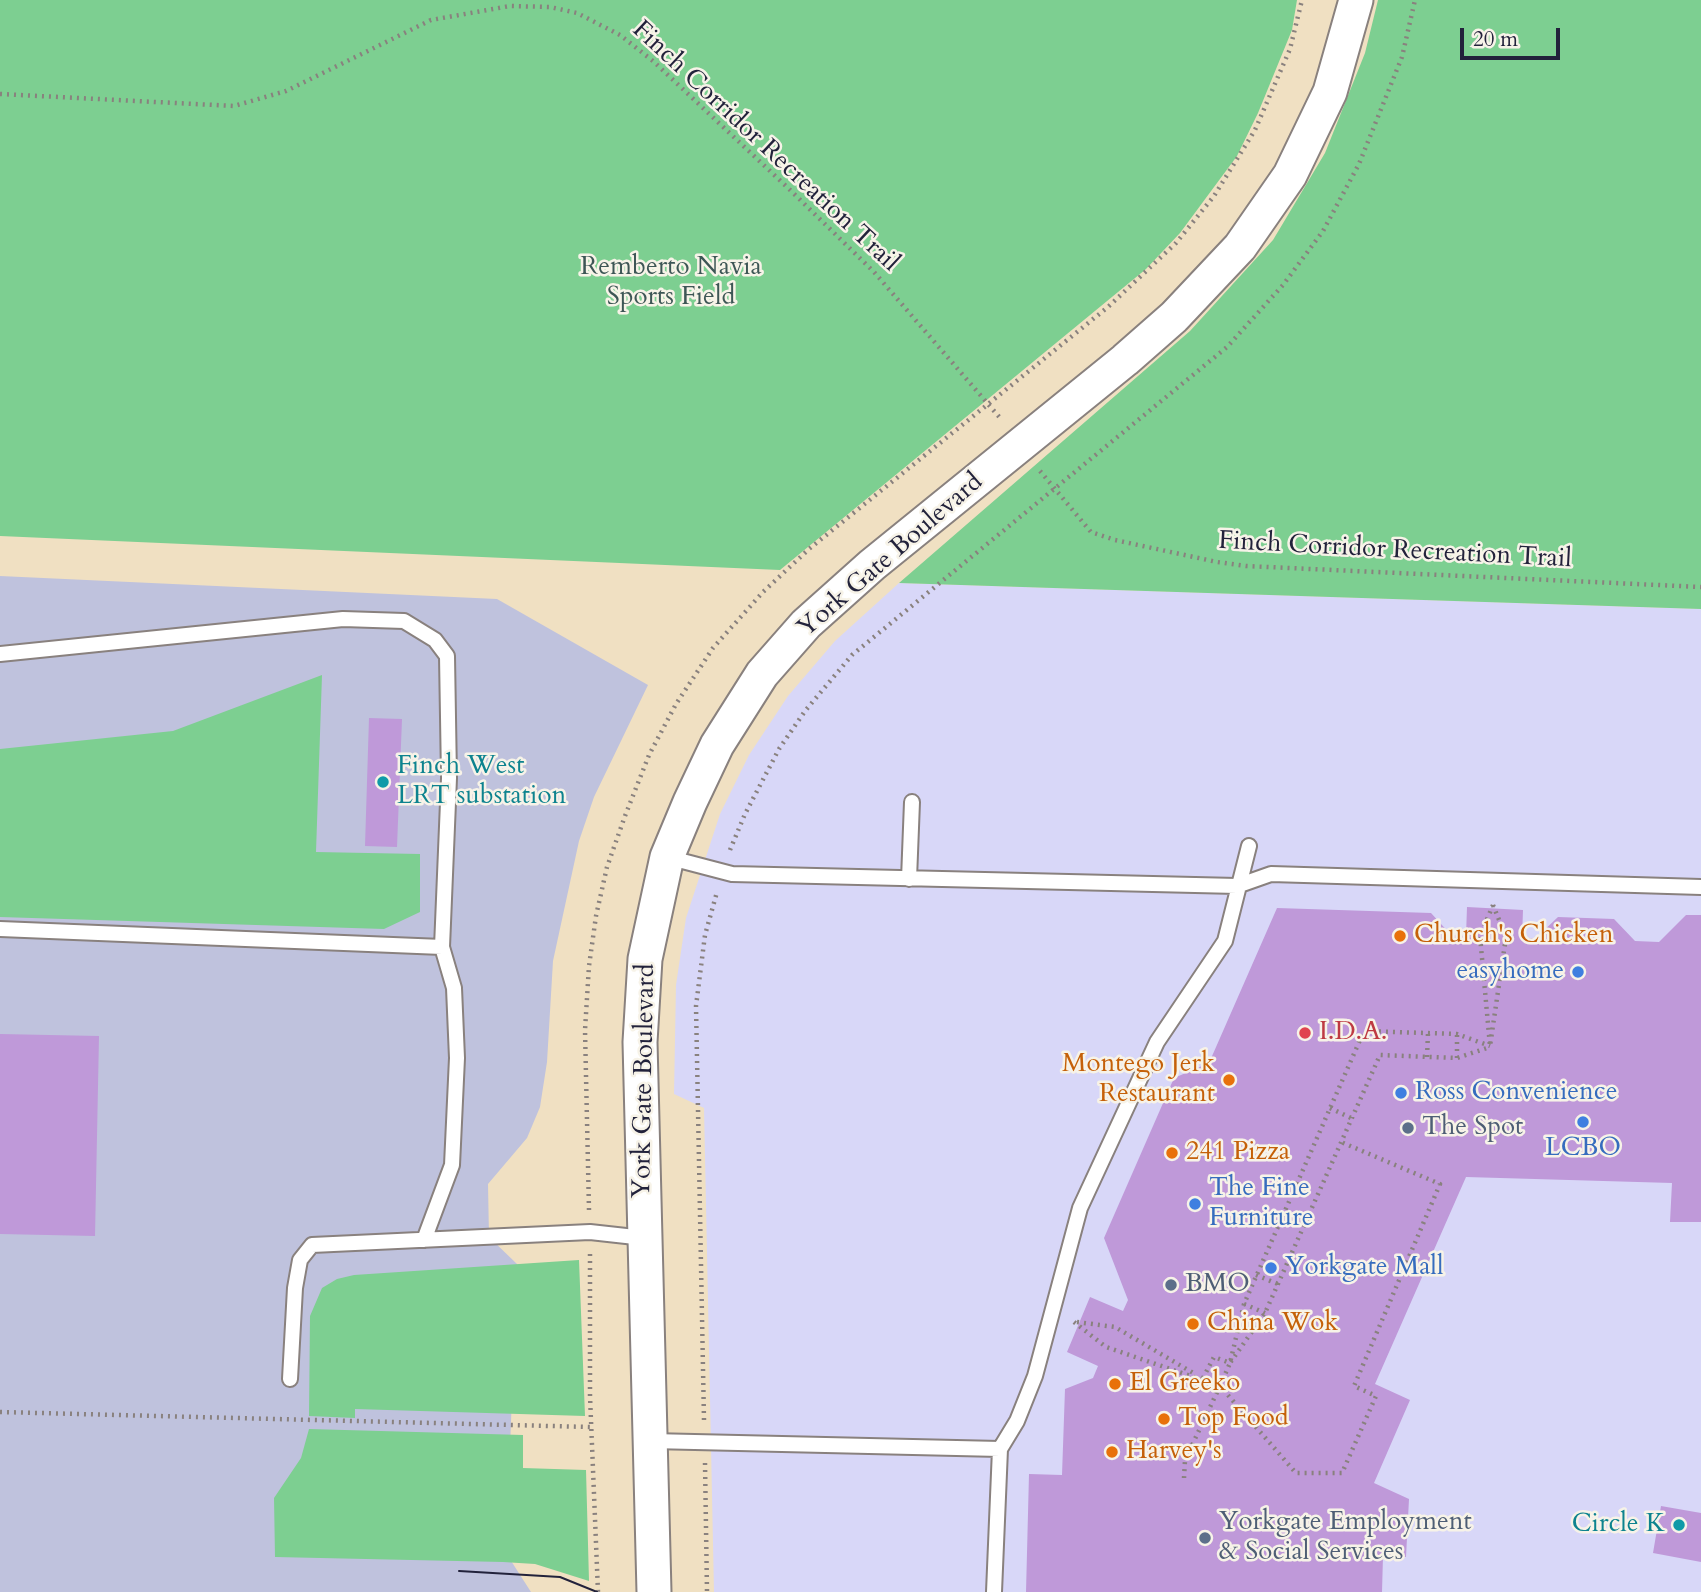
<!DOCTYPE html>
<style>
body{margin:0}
#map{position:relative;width:1701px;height:1592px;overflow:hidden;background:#f0e0c2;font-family:Cardo,serif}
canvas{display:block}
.scale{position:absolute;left:1460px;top:28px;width:100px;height:32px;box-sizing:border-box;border:4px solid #22223b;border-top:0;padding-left:9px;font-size:21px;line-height:24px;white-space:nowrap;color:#22223b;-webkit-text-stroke:5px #f7f3e8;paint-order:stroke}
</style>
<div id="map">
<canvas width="1701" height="1592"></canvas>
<div class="scale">20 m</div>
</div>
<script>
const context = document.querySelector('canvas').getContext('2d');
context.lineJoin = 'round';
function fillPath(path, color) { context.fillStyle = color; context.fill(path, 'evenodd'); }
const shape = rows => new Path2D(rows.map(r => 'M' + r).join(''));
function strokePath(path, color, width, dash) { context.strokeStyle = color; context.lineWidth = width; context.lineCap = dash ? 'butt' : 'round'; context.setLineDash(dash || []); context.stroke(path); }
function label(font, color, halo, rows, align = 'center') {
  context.font = font + ' Cardo,serif'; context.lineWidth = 5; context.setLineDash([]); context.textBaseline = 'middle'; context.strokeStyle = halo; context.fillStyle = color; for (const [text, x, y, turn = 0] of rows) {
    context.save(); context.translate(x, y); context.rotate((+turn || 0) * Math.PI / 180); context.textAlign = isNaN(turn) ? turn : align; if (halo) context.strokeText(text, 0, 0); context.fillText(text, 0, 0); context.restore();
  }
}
fillPath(shape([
 [899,583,1701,609,1701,1592,714,1592,704,1108,674,1094,676,985,686,918,720,814,749,755,788,696,835,641]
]), '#d8d7f8');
fillPath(shape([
 [0,576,497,599,648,685,594,797,579,841,553,961,547,1062,540,1107,527,1138,488,1184,489,1237,517,1264,506,1553,531,1592,0,1592]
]), '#bfc2dd');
fillPath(shape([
 [0,0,1297,0,1292,30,1258,113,1237,156,1180,233,1146,269,780,570,0,536],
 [1378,0,1701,0,1701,609,899,583,1190,331,1273,240,1325,153,1365,53],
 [322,675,316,852,420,854,420,912,384,929,0,917,0,749,173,731],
 [579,1260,585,1416,355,1409,355,1418,309,1416,310,1316,322,1288,337,1279,354,1275],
 [309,1429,523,1435,523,1468,586,1470,589,1581,535,1564,503,1562,275,1557,274,1498,301,1458]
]), '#7dcf91');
fillPath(shape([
 [369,718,402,719,397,847,365,846],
 [1467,907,1523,910,1522,938,1536,938,1558,917,1614,919,1635,941,1659,942,1686,915,1701,915,1701,1222,1670,1222,1672,1183,1466,1177,1375,1384,1410,1400,1374,1483,1409,1499,1406,1557,1383,1556,1382,1592,1026,1592,1029,1474,1062,1475,1065,1389,1093,1378,1098,1366,1067,1352,1090,1297,1123,1311,1128,1300,1104,1238,1174,1078,1209,1063,1277,908,1431,913,1451,935,1466,936],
 [0,1034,99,1036,95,1236,0,1234],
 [1661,1506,1701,1513,1701,1562,1653,1553]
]), '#bf99d9');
const service = shape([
 [0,654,343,619,404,621,435,640,447,656,449,778,442,947,454,988,457,1058,452,1165,424,1240],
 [667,857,732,874,1237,886,1271,874,1701,887],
 [909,879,912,802],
 [0,929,442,947],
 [290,1379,295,1288,300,1260,312,1245,590,1232,644,1238],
 [651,1441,1000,1449],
 [994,1592,1000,1449,1017,1421,1035,1376,1080,1208,1157,1042,1225,941,1249,846]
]);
const tertiary = shape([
 [654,1592,640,1042,645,959,667,857,690,802,717,745,762,674,806,624,872,565,1125,360,1174,317,1240,247,1290,175,1330,92,1356,0]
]);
strokePath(service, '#89817e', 18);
strokePath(tertiary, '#89817e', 37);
strokePath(shape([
 [0,94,234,106,286,91,431,20,510,6,550,7,577,13,620,35,653,61,787,187,874,272,1001,419],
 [1040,471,1091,532,1115,540,1217,562,1246,566,1701,587],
 [730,850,745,814,779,749,805,711,852,655,1227,347,1283,285,1323,231,1359,164,1402,57,1415,0],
 [1493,905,1506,937,1490,1046,1480,936,1493,905],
 [1427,1057,1428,1033],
 [1457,1058,1457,1034],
 [1330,1108,1351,1118],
 [589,1210,585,1030,589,966,596,916,607,867,625,816,649,755,676,704,713,648,763,592,809,549,1108,307,1176,243,1214,196,1255,130,1290,49,1302,0],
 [590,1254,590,1396,598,1592],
 [1256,1275,1278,1284],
 [1244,1304,1265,1313],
 [1074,1322,1106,1347,1220,1386,1230,1363,1244,1304,1364,1031,1457,1034,1490,1046],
 [1077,1322,1115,1327,1195,1374],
 [1203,1378,1214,1357,1230,1363,1265,1313,1380,1055,1457,1058,1490,1047],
 [0,1412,590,1427],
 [704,1420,696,1006,705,935,717,892],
 [705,1463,707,1592],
 [1184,1478,1185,1460,1220,1386,1296,1473,1342,1473,1376,1396,1354,1386,1440,1184,1341,1142]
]), '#89817e', 4.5, [2, 5]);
strokePath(service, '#fff', 14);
strokePath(tertiary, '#fff', 33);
strokePath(shape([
 [459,1571,560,1577,597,1592]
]), '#22223b', 2);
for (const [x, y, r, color] of [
 [383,782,7,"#0f9aa8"],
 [1400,936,7,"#e8710a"],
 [1578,972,7,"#3f7fe0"],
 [1305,1033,7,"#e0444e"],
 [1229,1080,7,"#e8710a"],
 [1401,1093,7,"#3f7fe0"],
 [1583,1122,7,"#3f7fe0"],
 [1408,1128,7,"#5c6f8a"],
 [1172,1153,7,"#e8710a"],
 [1195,1204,7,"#3f7fe0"],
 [1271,1268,7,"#3f7fe0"],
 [1171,1285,7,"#5c6f8a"],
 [1193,1324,7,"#e8710a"],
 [1115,1384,7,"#e8710a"],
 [1164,1419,7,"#e8710a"],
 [1112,1452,7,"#e8710a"],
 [1679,1525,7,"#0f9aa8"],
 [1205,1538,7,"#5c6f8a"]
]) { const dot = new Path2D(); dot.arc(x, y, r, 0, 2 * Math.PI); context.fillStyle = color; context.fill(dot); strokePath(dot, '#f7f3e8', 2.5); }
label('26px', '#22223b', '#f7f3e8', [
 ["Finch Corridor Recreation Trail",765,147,43],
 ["Finch Corridor Recreation Trail",1395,551,3],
 ["York Gate Boulevard",891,556,-41],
 ["York Gate Boulevard",645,1081,-89]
]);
label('26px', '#3d5655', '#f7f3e8', [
 ["Remberto Navia",671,268],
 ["Sports Field",671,298]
]);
label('26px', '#0d838f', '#f7f3e8', [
 ["Finch West",397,767],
 ["LRT substation",397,797],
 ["Circle K",1665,1525,"right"]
], 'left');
label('26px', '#c56008', '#f7f3e8', [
 ["Church's Chicken",1414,936],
 ["Montego Jerk",1215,1065,"right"],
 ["Restaurant",1215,1095,"right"],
 ["241 Pizza",1186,1153],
 ["China Wok",1207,1324],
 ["El Greeko",1129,1384],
 ["Top Food",1178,1419],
 ["Harvey's",1126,1452]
], 'left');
label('26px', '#366cbe', '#f7f3e8', [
 ["easyhome",1564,972,"right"],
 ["Ross Convenience",1415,1093],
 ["LCBO",1583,1149,"center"],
 ["The Fine",1209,1189],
 ["Furniture",1209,1219],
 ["Yorkgate Mall",1285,1268]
], 'left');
label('26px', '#be3a42', '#f7f3e8', [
 ["I.D.A.",1319,1033]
], 'left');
label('26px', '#4e5e75', '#f7f3e8', [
 ["The Spot",1422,1128],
 ["BMO",1185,1285],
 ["Yorkgate Employment",1219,1523],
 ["& Social Services",1219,1553]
], 'left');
</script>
